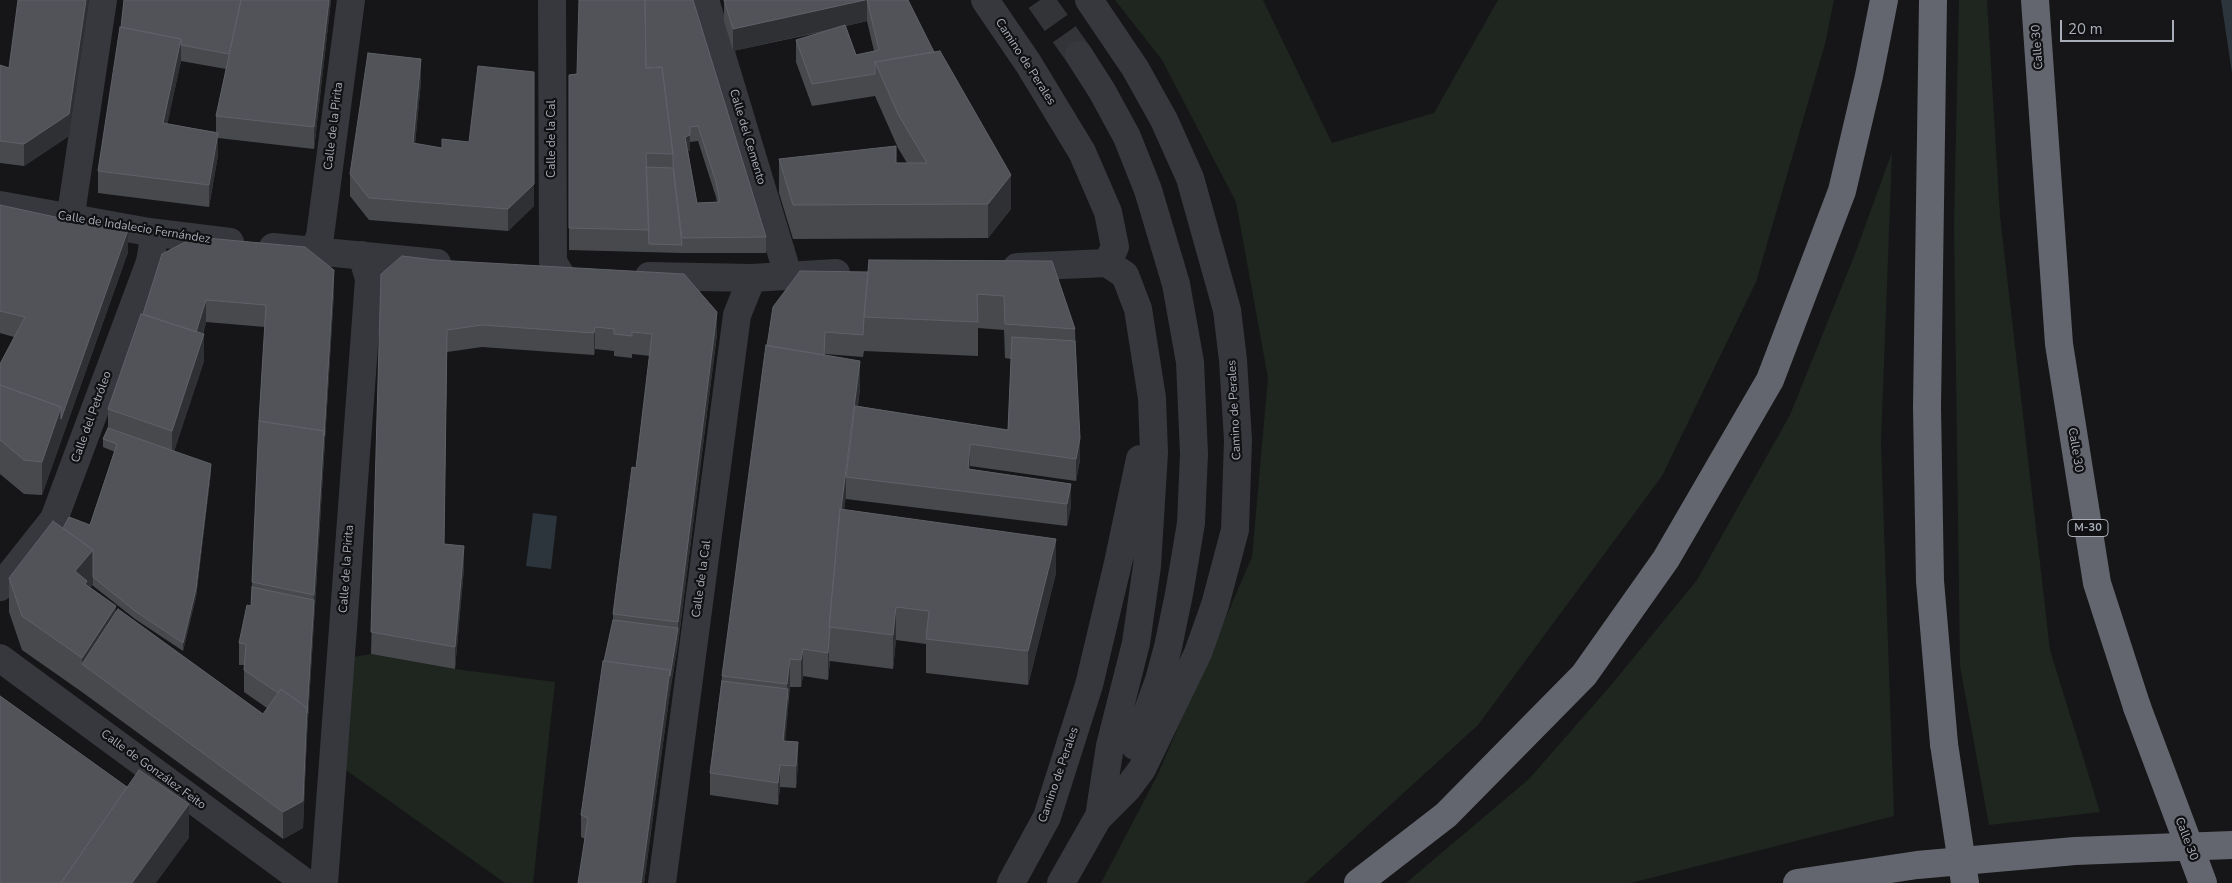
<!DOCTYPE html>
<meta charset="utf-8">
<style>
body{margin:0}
#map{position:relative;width:2232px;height:883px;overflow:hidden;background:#161618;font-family:"Nunito Sans",sans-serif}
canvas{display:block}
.scale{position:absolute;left:2060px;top:20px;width:114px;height:22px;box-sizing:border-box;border:2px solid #a8adb8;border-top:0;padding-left:6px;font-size:15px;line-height:18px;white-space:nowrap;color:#a8adb8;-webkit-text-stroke:4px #111113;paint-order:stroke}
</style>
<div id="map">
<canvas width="2232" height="883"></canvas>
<div class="scale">20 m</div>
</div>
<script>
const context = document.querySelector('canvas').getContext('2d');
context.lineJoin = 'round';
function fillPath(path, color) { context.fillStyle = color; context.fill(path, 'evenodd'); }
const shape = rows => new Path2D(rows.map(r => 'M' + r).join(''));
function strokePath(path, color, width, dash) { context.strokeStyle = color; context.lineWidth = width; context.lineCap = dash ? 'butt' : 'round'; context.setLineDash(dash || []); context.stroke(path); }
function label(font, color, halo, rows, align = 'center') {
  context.font = font + ' "Nunito Sans",sans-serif'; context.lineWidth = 4.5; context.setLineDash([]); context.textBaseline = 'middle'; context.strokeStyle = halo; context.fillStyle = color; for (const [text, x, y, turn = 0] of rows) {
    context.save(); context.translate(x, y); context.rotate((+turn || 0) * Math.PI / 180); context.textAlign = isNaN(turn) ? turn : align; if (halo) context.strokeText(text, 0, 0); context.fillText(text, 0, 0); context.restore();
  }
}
fillPath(shape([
 [1115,0,1263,0,1332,143,1434,113,1498,0,1834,0,1825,44,1756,282,1662,476,1478,725,1305,883,1101,883,1157,776,1252,557,1268,378,1236,202,1162,60],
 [1959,0,1987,0,2000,216,2050,650,2100,812,1989,825,1960,666,1954,225],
 [1892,152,1881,442,1894,816,1631,883,1406,883,1529,779,1612,684,1697,580,1790,415,1855,254],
 [371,654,455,669,555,682,533,883,505,883,343,768,353,657]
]), '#1e261f');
fillPath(shape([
 [2221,0,2232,0,2232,73],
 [533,513,557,516,551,569,526,566]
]), '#2c353c');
strokePath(shape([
 [1040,0,1079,55]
]), '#333438', 28, [28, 14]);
strokePath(shape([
 [552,0,553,262,561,275],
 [705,0,788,275],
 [985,0,1028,63,1082,152,1108,212,1115,247,1107,263],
 [1089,0,1135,68,1164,120,1190,178,1227,310,1233,360,1238,440,1235,530,1215,605,1198,653,1142,769,1127,789,1099,817],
 [1079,55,1102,91,1127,137,1148,190,1176,284,1190,362,1194,454,1191,523,1179,594,1168,647,1159,680,1135,746],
 [0,205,149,232,230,242],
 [75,220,72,207,103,0],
 [273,247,437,263],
 [313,252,320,236,351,0],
 [1017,267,1107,263],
 [649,276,752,278,836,273],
 [0,587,54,519,150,262,153,244,149,232],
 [0,658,306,883],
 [1099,817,1110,746,1136,643,1147,566,1154,453,1152,398,1138,309,1125,275,1107,263],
 [324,883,369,279,362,255],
 [662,883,737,315,752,278],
 [1011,883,1047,817,1089,685,1118,563,1140,459],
 [1061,883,1107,802]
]), '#37383d', 28);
strokePath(shape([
 [1933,0,1927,407,1930,581,1944,744],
 [2035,0,2059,344,2097,583,2137,707],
 [1358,883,1446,815,1584,675,1666,559,1770,380,1842,191,1869,76,1884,0],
 [1797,883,1917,865,2075,851,2232,845]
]), '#63666e', 28);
strokePath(shape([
 [2137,707,2203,883],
 [1944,744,1965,883]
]), '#63666e', 28);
fillPath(shape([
 [124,0,331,0,314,149,218,138,218,155,209,207,98,193,98,171,121,27],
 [181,61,226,69,216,116,216,132,167,124],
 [693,0,766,237,766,253,682,253,569,250,569,75,577,74],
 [698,141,716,197,717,202,697,203,688,151,690,151,690,142],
 [724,0,908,0,1011,209,988,238,793,239,779,193,779,159,907,163,898,148,875,96,812,106,796,62,796,40,826,31,733,51,724,21],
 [867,21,874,51,856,55,846,26],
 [0,65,69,136,24,166,0,163],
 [421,81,415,144,534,206,508,231,369,220,350,196,350,174],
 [0,205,128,252,61,441,42,495,24,494,0,474,0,364,14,337,0,333],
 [162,254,334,292,314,622,307,735,303,828,283,839,82,692,22,650,9,612,9,578,63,528,90,525,115,452,103,447,103,439,108,428,108,409,143,314],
 [206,322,265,327,259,421,251,606,239,643,239,665,244,665,244,692,267,708,263,714,116,612,90,587,92,585,135,619,183,651,196,597,211,472,174,451,204,361,203,334],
 [1052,261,1075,329,1080,460,1076,481,970,466,970,469,1071,484,1071,506,1067,526,846,499,846,495,844,510,1056,573,1028,685,926,673,926,644,896,640,893,669,830,661,828,680,803,676,801,687,790,687,785,741,798,764,796,788,780,787,778,805,710,795,710,773,722,676,767,346,868,272],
 [978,328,1004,330,1005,358,1011,359,1008,430,858,406,860,388,825,355,825,354,863,357,864,351,978,356],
 [381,274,717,334,678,644,670,692,644,883,578,883,585,839,581,837,581,815,604,661,613,620,613,614,636,468,650,356,632,354,632,358,614,356,614,351,595,349,594,355,482,347,447,352,444,544,464,568,455,669,371,654]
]), '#47494d');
fillPath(shape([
 [86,0,89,0,69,136,24,166,24,144],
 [329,0,331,0,314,149,314,127],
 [865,0,867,0,867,21,733,51,733,29],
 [181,39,181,61,163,145,163,123],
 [421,59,421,81,413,165,413,143],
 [534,94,534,206,508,231,508,209],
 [218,133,218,155,209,207,209,185],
 [690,135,690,151,685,152,685,137],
 [1011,175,1011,209,988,238,988,204],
 [128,230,128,252,61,441,42,495,42,462,61,407],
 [334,270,334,292,314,622,307,735,303,828,283,839,283,812,307,708],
 [206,300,206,322,195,358,195,336],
 [717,312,717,334,678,644,670,692,644,883,641,883,670,670,678,628,678,622],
 [595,327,595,349,594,355,594,333],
 [204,334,204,361,172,458,172,431],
 [860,361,860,388,848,477,846,477,846,495,840,543,840,516],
 [1080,438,1080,460,1076,481,1076,459],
 [970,444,970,466,968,491,968,469],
 [211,464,211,472,196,597,183,651,183,643],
 [1071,484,1071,506,1067,526,1067,504],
 [1056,539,1056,573,1028,685,1028,651],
 [464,546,464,568,455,669,455,647],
 [93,550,93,584,87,591,75,571],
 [116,606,116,640,82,664,82,658],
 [896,607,896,640,893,669,893,635],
 [829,642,829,661,830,661,828,680,828,653],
 [803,649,803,676,801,687,801,660],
 [790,659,790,687,788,698,788,711,783,763,783,741,787,704,787,684],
 [798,742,798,764,796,788,796,766],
 [780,765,780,787,778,805,778,783],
 [189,804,189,838,156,883,132,883]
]), '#2f3033');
const building = shape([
 [18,0,86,0,69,114,24,144,0,141,0,65,9,68,18,0],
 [124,0,241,0,229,54,181,45,181,39,121,27,124,0],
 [241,0,329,0,314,127,216,116,241,0],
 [579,0,645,0,646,68,662,67,673,154,646,153,649,230,569,228,569,75,577,74,579,0],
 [645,0,693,0,766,237,682,238,673,164,673,154,662,67,646,68,645,0],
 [698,126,716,182,720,202,697,203,685,137,690,135,690,127,698,126],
 [724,0,865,0,733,29,724,0],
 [867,0,908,0,934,52,875,62,875,74,812,84,796,40,845,25,856,55,879,50,867,0],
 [120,27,181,39,163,123,218,133,209,185,98,171,120,27],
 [940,51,1011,175,988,204,793,205,779,159,896,146,896,163,927,163,898,114,875,62,940,51],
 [368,53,421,59,413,143,442,148,442,139,469,142,478,66,534,72,534,184,508,209,369,198,350,174,368,53],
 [646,167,673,168,682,245,649,244,646,167],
 [0,205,74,221,128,230,61,419,61,407,0,385,0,364,25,317,0,311,0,205],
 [195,237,305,247,334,270,324,436,324,431,259,421,266,305,206,300,196,332,143,314,162,254,195,237],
 [402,256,435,260,684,274,717,312,678,622,613,614,632,467,636,468,652,334,632,332,632,336,614,334,614,329,595,327,594,333,482,325,447,330,444,544,464,546,455,647,371,632,381,274,402,256],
 [869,260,1052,261,1075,329,1005,324,1004,296,977,294,978,322,864,317,869,260],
 [800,271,868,272,864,317,863,335,825,332,824,355,767,346,773,307,800,271],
 [141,314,204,334,172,431,108,409,141,314],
 [1012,337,1075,341,1080,438,1076,459,970,444,968,469,1071,484,1067,504,846,477,855,406,1008,430,1012,337],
 [766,345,860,361,841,509,840,509,829,627,830,627,828,653,803,649,801,660,790,659,787,684,722,676,766,345],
 [0,385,61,407,42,462,24,460,0,440,0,385],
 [259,421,324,431,314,595,252,582,259,421],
 [108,428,211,464,196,589,183,643,135,611,93,577,93,550,63,528,69,517,90,525,117,444,103,439,108,428],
 [840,509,1056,539,1028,651,926,639,929,611,896,607,893,635,829,627,840,509],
 [53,521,93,550,75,571,87,581,85,584,116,606,82,658,22,616,9,578,53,521],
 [252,587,314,600,307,713,307,708,281,689,278,693,244,670,246,644,239,643,247,605,251,606,252,587],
 [118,609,263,714,281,689,307,708,303,801,283,812,82,664,118,609],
 [613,620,678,628,670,676,670,670,604,661,613,620],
 [603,661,670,670,641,883,578,883,588,818,581,815,603,661],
 [722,681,788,689,783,741,798,742,796,766,780,765,778,783,710,773,722,681],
 [0,696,127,787,61,883,0,883,0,696],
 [139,770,189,804,132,883,61,883,139,770]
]);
fillPath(building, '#525359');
strokePath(building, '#5f6168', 1);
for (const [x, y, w] of [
 [2088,528,40]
]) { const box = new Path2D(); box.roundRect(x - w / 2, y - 8.5, w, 17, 4); context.fillStyle = '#111113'; context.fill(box); strokePath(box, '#a8adb8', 1); }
label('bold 11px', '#a8adb8', null, [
 ["M-30",2088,528]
]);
label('12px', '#a8adb8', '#111113', [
 ["Calle 30",2038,47,-94],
 ["Camino de Perales",1025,62,57],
 ["Calle de la Pirita",334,126,-83],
 ["Calle del Cemento",747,137,73],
 ["Calle de la Cal",552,139,-90],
 ["Calle de Indalecio Fernández",134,228,9],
 ["Camino de Perales",1235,410,-93],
 ["Calle del Petróleo",92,417,-70],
 ["Calle 30",2075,450,81],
 ["Calle de la Pirita",347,569,-86],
 ["Calle de la Cal",702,579,-82],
 ["Calle de González Feito",153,770,36],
 ["Camino de Perales",1059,775,-71],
 ["Calle 30",2186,839,69]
]);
</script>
